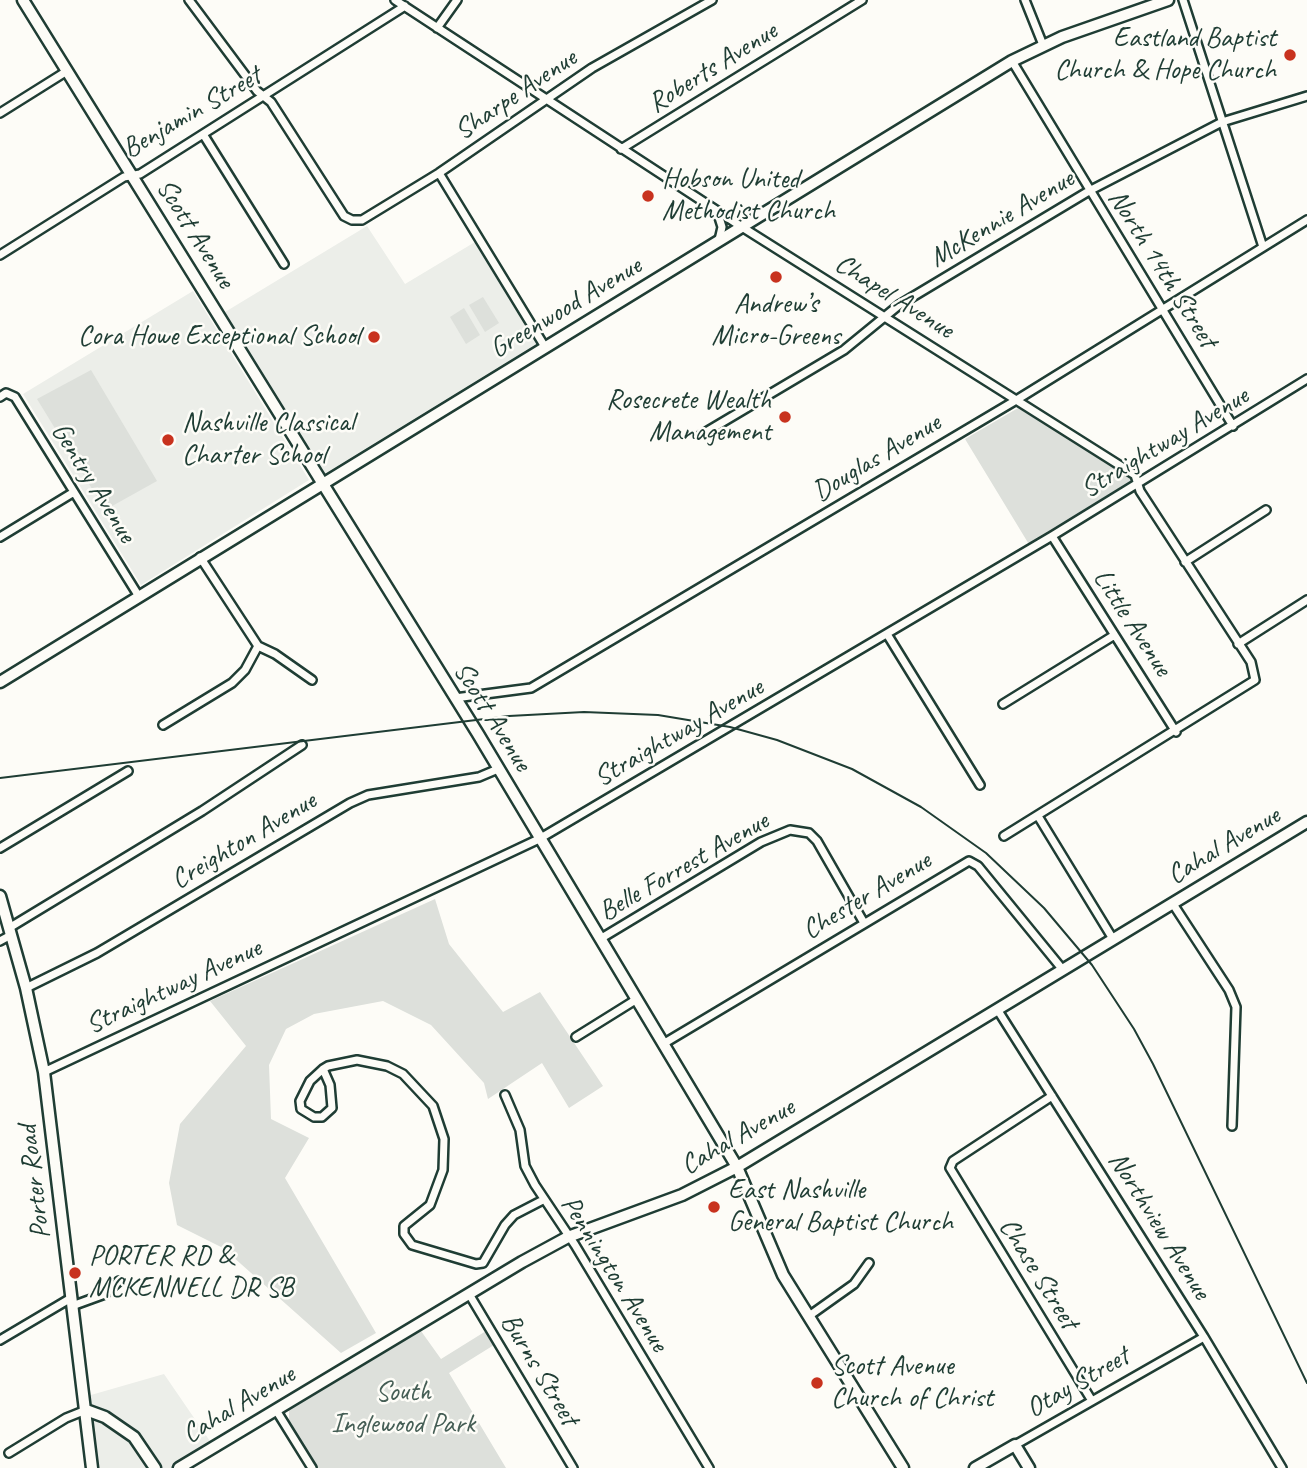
<!DOCTYPE html>
<meta charset="utf-8">
<style>
body{margin:0}
canvas{display:block;background:#fdfcf7}
</style>
<canvas width="1307" height="1468"></canvas>
<script>
const context = document.querySelector('canvas').getContext('2d');
context.lineJoin = 'round';
function fillPath(path, color) { context.fillStyle = color; context.fill(path, 'evenodd'); }
const shape = rows => new Path2D(rows.map(r => 'M' + r).join(''));
function strokePath(path, color, width, dash) { context.strokeStyle = color; context.lineWidth = width; context.lineCap = dash ? 'butt' : 'round'; context.setLineDash(dash || []); context.stroke(path); }
function label(font, color, halo, rows, align = 'center') {
  context.font = font + ' Caveat,sans-serif'; context.lineWidth = 5; context.setLineDash([]); context.textBaseline = 'middle'; context.strokeStyle = halo; context.fillStyle = color; for (const [text, x, y, turn = 0] of rows) {
    context.save(); context.translate(x, y); context.rotate((+turn || 0) * Math.PI / 180); context.textAlign = isNaN(turn) ? turn : align; if (halo) context.strokeText(text, 0, 0); context.fillText(text, 0, 0); context.restore();
  }
}
fillPath(shape([
 [367,226,405,284,475,242,536,344,324,474,225,312],
 [193,291,309,480,141,585,23,394],
 [164,1374,214,1447,179,1468,92,1468,84,1397]
]), '#eceee9');
fillPath(shape([
 [483,297,499,323,485,332,469,305],
 [464,308,480,335,466,344,450,317],
 [91,370,157,481,105,510,37,399],
 [1018,408,1129,476,1132,484,1030,546,965,439],
 [435,899,449,944,503,1012,540,992,603,1086,569,1108,542,1063,488,1099,484,1083,431,1025,383,1001,314,1014,286,1029,269,1065,271,1119,309,1138,285,1178,376,1333,341,1353,223,1248,177,1225,169,1183,180,1124,246,1046,210,1001],
 [421,1331,441,1359,486,1331,494,1345,449,1373,506,1468,318,1468,289,1424,289,1410]
]), '#dde0db');
const street = shape([
 [189,0,257,91,271,102,344,216,352,220,362,220,439,173,592,68,712,0],
 [395,0,742,227,1135,475,1140,491,1251,662,1255,680,1004,836],
 [1025,0,1043,45],
 [1183,0,1263,247],
 [437,28,457,0],
 [1012,61,1233,426],
 [0,113,67,71],
 [203,134,284,264],
 [621,149,862,0],
 [439,173,545,347],
 [717,211,722,227,719,240],
 [0,255,124,177,140,174,405,6],
 [0,397,6,393,15,397,138,595],
 [701,435,844,350,899,305,1089,191,1222,122,1307,96],
 [1052,536,1176,732],
 [0,537,74,492],
 [200,557,258,646,275,654,312,680],
 [1185,562,1266,510],
 [887,634,980,785],
 [1238,644,1307,600],
 [455,698,531,688,1018,399,1307,220],
 [1003,704,1113,636],
 [163,725,232,683,245,670,258,646],
 [1038,816,1113,939],
 [0,848,128,771],
 [1173,904,1229,990,1236,1007,1232,1126],
 [9,928,202,811,302,745],
 [600,939,761,842,790,830,809,833,817,841,864,923],
 [0,941,11,935],
 [26,988,97,953,350,803,368,795,479,777,498,769],
 [997,1009,1204,1337,1282,1468],
 [576,1037,637,999],
 [663,1044,969,861,978,866,1063,970],
 [323,1069,330,1085,332,1108,322,1117,314,1117,301,1109,300,1101,310,1081,323,1069,328,1066,357,1060,387,1066,403,1074,433,1106,444,1139,443,1170,430,1205,404,1226,404,1234,412,1245,476,1264,483,1263,505,1225,514,1215,543,1200],
 [44,1072,539,839,1052,536,1307,379],
 [505,1095,520,1130,525,1166,535,1185,575,1245,709,1468],
 [1052,1096,953,1161,950,1168,1092,1401],
 [469,1294,573,1468],
 [72,1306,105,1294,119,1281],
 [809,1316,854,1284,869,1263],
 [0,1340,71,1298],
 [276,1410,312,1468],
 [1015,1445,1204,1337],
 [9,1453,66,1418,86,1410]
]);
const secondary = shape([
 [23,0,478,734,737,1167,783,1275,903,1468],
 [0,682,1012,61,1062,37,1168,0],
 [0,896,26,988,44,1072,92,1468],
 [86,1410,105,1417,134,1437,155,1468],
 [179,1468,522,1262,568,1237,682,1195,737,1167,1307,822],
 [975,1468,1015,1445,1029,1468]
]);
strokePath(street, '#1f3d34', 12);
strokePath(secondary, '#1f3d34', 15);
strokePath(street, '#fdfcf7', 7);
strokePath(secondary, '#fdfcf7', 10);
strokePath(shape([
 [0,778,509,716,584,712,658,715,730,727,777,740,852,769,921,807,986,853,1044,908,1092,965,1134,1029,1153,1064,1307,1383]
]), '#1f3d34', 2);
for (const [x, y, r, color] of [
 [1290,55,7,"#c8321e"],
 [648,196,7,"#c8321e"],
 [776,277,7,"#c8321e"],
 [374,337,7,"#c8321e"],
 [785,417,7,"#c8321e"],
 [168,440,7,"#c8321e"],
 [714,1207,7,"#c8321e"],
 [75,1273,7,"#c8321e"],
 [817,1383,7,"#c8321e"]
]) { const dot = new Path2D(); dot.arc(x, y, r, 0, 2 * Math.PI); context.fillStyle = color; context.fill(dot); strokePath(dot, '#fdfcf7', 2.5); }
label('28px', '#1f3d34', '#fdfcf7', [
 ["Eastland Baptist",1276,39,"right"],
 ["Church & Hope Church",1276,71,"right"],
 ["Hobson United",662,180],
 ["Methodist Church",662,212],
 ["Andrew’s",776,305,"center"],
 ["Micro-Greens",776,337,"center"],
 ["Cora Howe Exceptional School",360,337,"right"],
 ["Rosecrete Wealth",771,401,"right"],
 ["Management",771,433,"right"],
 ["Nashville Classical",182,424],
 ["Charter School",182,456],
 ["East Nashville",728,1191],
 ["General Baptist Church",728,1223],
 ["PORTER RD &",89,1257],
 ["MCKENNELL DR SB",89,1289],
 ["Scott Avenue",831,1367],
 ["Church of Christ",831,1399]
], 'left');
label('28px', '#1f3d34', '#fdfcf7', [
 ["Roberts Avenue",713,68,-32],
 ["Sharpe Avenue",516,95,-34],
 ["Benjamin Street",192,113,-30],
 ["McKennie Avenue",1002,219,-31],
 ["Scott Avenue",195,234,58],
 ["North 14th Street",1162,269,58],
 ["Chapel Avenue",894,297,32],
 ["Greenwood Avenue",566,308,-31],
 ["Straightway Avenue",1165,443,-31],
 ["Douglas Avenue",877,458,-31],
 ["Gentry Avenue",93,483,58],
 ["Little Avenue",1132,623,57],
 ["Scott Avenue",492,717,58],
 ["Straightway Avenue",679,733,-30],
 ["Creighton Avenue",244,841,-31],
 ["Cahal Avenue",1224,846,-31],
 ["Belle Forrest Avenue",684,867,-30],
 ["Chester Avenue",867,896,-31],
 ["Straightway Avenue",174,987,-25],
 ["Cahal Avenue",738,1137,-30],
 ["Porter Road",35,1182,-97],
 ["Northview Avenue",1159,1226,58],
 ["Pennington Avenue",614,1274,58],
 ["Chase Street",1038,1274,58],
 ["Burns Street",539,1370,59],
 ["Otay Street",1078,1383,-30],
 ["Cahal Avenue",239,1405,-31]
]);
label('28px', '#455e55', '#fdfcf7', [
 ["South",403,1393],
 ["Inglewood Park",403,1425]
]);
</script>
